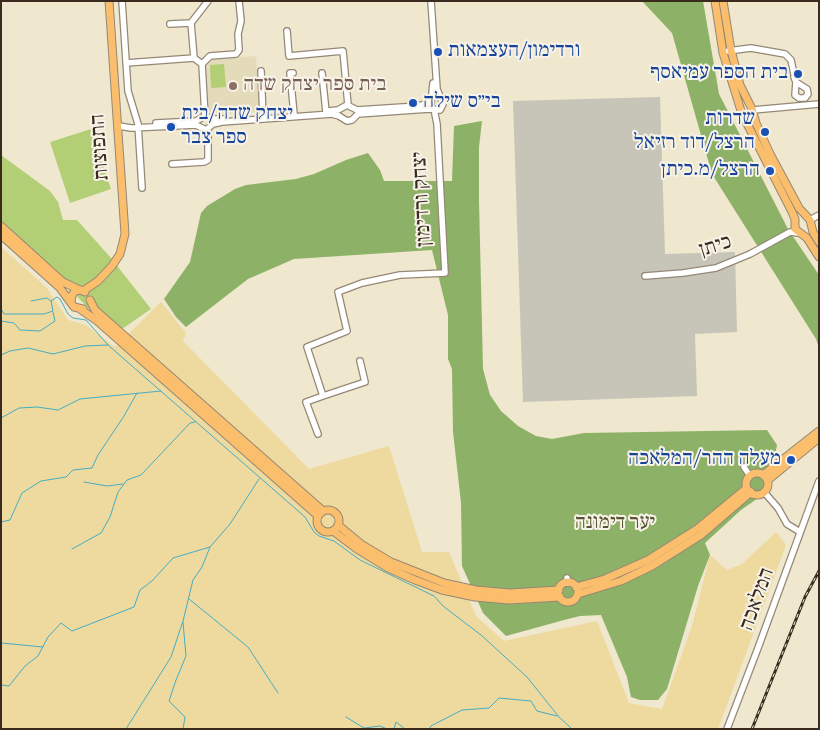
<!DOCTYPE html>
<meta charset="utf-8">
<style>
body{margin:0}
#map{position:relative;width:820px;height:730px;overflow:hidden;background:#efe7ce;font-family:"Sorts Mill Goudy",serif}
canvas{display:block}
.frame{position:absolute;inset:0;border:2px solid #3b2a1e;pointer-events:none}
</style>
<div id="map">
<canvas width="820" height="730"></canvas>
<div class="frame"></div>
</div>
<script>
const context = document.querySelector('canvas').getContext('2d');
context.lineJoin = 'round';
function fillPath(path, color) { context.fillStyle = color; context.fill(path, 'evenodd'); }
const shape = rows => new Path2D(rows.map(r => 'M' + r).join(''));
function strokePath(path, color, width, dash) { context.strokeStyle = color; context.lineWidth = width; context.lineCap = dash ? 'butt' : 'round'; context.setLineDash(dash || []); context.stroke(path); }
function label(font, color, halo, rows, align = 'center') {
  context.font = font + ' "Sorts Mill Goudy","Frank Ruhl Libre",serif'; context.lineWidth = 4; context.setLineDash([]); context.textBaseline = 'middle'; context.strokeStyle = halo; context.fillStyle = color; for (const [text, x, y, turn = 0] of rows) {
    context.save(); context.translate(x, y); context.rotate((+turn || 0) * Math.PI / 180); context.textAlign = isNaN(turn) ? turn : align; if (halo) context.strokeText(text, 0, 0); context.fillText(text, 0, 0); context.restore();
  }
}
fillPath(shape([
 [256,56,260,112,209,115,205,60]
]), '#e4dbba');
fillPath(shape([
 [660,97,665,254,735,252,737,332,695,334,697,396,523,402,513,101]
]), '#c6c5b8');
fillPath(shape([
 [224,64,226,87,211,88,210,65],
 [91,129,111,189,70,203,50,142],
 [1,155,50,191,58,202,63,220,77,220,111,258,151,309,119,331,103,325,75,294,1,233]
]), '#b2cf76');
fillPath(shape([
 [642,1,703,1,719,94,788,229,819,275,819,348,816,339,712,174,672,33],
 [482,121,479,147,479,201,483,369,490,395,501,411,518,426,536,436,552,439,584,433,767,430,777,445,771,476,761,496,741,510,705,543,710,555,698,586,667,689,658,700,640,700,631,697,627,677,601,615,580,616,564,620,506,636,483,613,462,566,461,503,453,432,452,369,448,359,448,315,432,250,294,259,248,279,186,327,176,317,164,299,190,262,201,213,207,206,235,189,246,185,296,179,314,174,346,160,368,153,380,170,384,181,452,181,454,126]
]), '#8db267');
fillPath(shape([
 [1,247,47,288,68,320,86,325,115,347,161,302,186,333,183,341,309,469,389,446,422,552,449,552,476,616,504,641,597,621,629,703,662,709,692,626,710,555,727,570,742,564,776,532,786,545,718,729,1,729]
]), '#eeda9e');
strokePath(shape([
 [31,301,47,298,51,301],
 [1,309,4,314,44,314,53,311,51,301,57,297,60,299,68,314,73,318,86,320,108,345,305,517,314,532,319,536,334,541,360,560,434,596,443,606,481,635,527,677,559,717,572,729],
 [1,321,14,323,20,330,40,331,55,321,53,312],
 [1,355,10,351,28,348,53,354,85,346,108,345],
 [1,418,19,408,37,407,58,410,80,399,161,391],
 [84,482,107,486,123,484],
 [1,522,10,520,22,493,41,481,66,477,73,470,92,468,98,455,124,416,137,393],
 [72,549,101,533,110,517,118,492,127,480,141,475,190,423,195,422],
 [189,599,248,647,278,693],
 [1,643,43,647],
 [1,685,9,686,25,666,38,656,48,637,61,623,72,631,134,607,140,590,152,581,173,558,210,547,230,524,259,479],
 [346,717,364,728,380,726,387,729],
 [126,729,171,657,183,621,193,580,202,567,210,547],
 [183,729,185,717,169,701,176,680,186,656,183,622],
 [394,729,396,722,405,729],
 [429,729,431,726,462,710,489,708,499,698,531,701,537,711,557,716]
]), '#45adc5', 1);
const minor = shape([
 [122,1,128,91,138,124,142,188],
 [170,24,191,23],
 [287,31,289,56,343,51,348,105],
 [728,51,751,48,785,54,791,60,795,79],
 [194,58,191,23,208,1],
 [126,63,194,58,202,64,210,56,236,54,239,50,238,34,241,21,239,1],
 [202,64,205,116],
 [261,71,263,116],
 [293,73,290,73,294,114],
 [322,73,326,112],
 [794,77,796,82,795,95,799,98,805,98,808,94,807,89,796,82],
 [431,104,433,83],
 [753,110,819,104],
 [328,111,338,110,347,105,357,110,418,106,426,104,431,100],
 [156,123,196,121,205,116,212,119,224,119],
 [119,126,131,128,196,125,206,130,213,124,222,122,332,114,339,116,347,121,352,120,358,114,429,109,440,110,443,104,437,89,431,1],
 [172,164,204,162,208,160,208,129],
 [810,220,819,215],
 [645,276,683,273,716,268,750,254,790,232,798,233],
 [360,361,365,382,323,396,307,347,347,331,338,292,362,283,400,275,445,273,437,124,434,109],
 [318,434,306,402,323,396],
 [744,467,750,476],
 [764,492,778,508,787,524,800,532],
 [567,578,568,583],
 [727,729,758,648,819,481]
]);
const major = shape([
 [715,1,723,53,742,114,792,212,795,219,795,229,807,238,819,257],
 [723,1,731,50,740,85,752,109,756,123,770,154,799,208,810,220,813,232,819,242],
 [1,226,63,282,80,290],
 [1,235,60,288,74,307,83,309],
 [83,291,98,281,112,266,120,254,125,234,109,1],
 [90,300,95,310,323,511],
 [71,302,72,295,75,291,80,290,85,292],
 [80,309,96,320,318,516],
 '746 484a11 11 0 1 1 22 0a11 11 0 1 1-22 0Z',
 [763,475,819,431],
 [768,480,819,438],
 '317 521a11 11 0 1 1 22 0a11 11 0 1 1-22 0Z',
 [338,525,361,544,391,562,444,583,476,590,510,593,559,590],
 [333,531,357,549,388,568,415,580,442,590,475,597,509,600,560,597],
 '558 592a10 10 0 1 1 20 0a10 10 0 1 1-20 0Z',
 [576,587,605,579,648,560,697,529,747,488],
 [578,594,621,581,652,566,701,535,751,492]
]);
strokePath(minor, '#958876', 8);
strokePath(major, '#958876', 9);
strokePath(minor, '#fff', 5.5);
strokePath(major, '#fabe6d', 7);
const rail = shape([
 [752,729,805,597,819,571]
]);
strokePath(rail, '#3b2a1e', 3);
strokePath(rail, '#f7f3e8', 1, [4]);
for (const [x, y, r, color] of [
 [438,52,5,"#1a4fb4"],
 [798,74,5,"#1a4fb4"],
 [233,86,5,"#8d6e63"],
 [413,103,5,"#1a4fb4"],
 [171,127,5,"#1a4fb4"],
 [765,132,5,"#1a4fb4"],
 [770,171,5,"#1a4fb4"],
 [791,460,5,"#1a4fb4"]
]) { const dot = new Path2D(); dot.arc(x, y, r, 0, 2 * Math.PI); context.fillStyle = color; context.fill(dot); strokePath(dot, '#f7f3e8', 2); }
label('21px', '#164399', '#f7f3e8', [
 ["ורדימון/העצמאות",448,52,"left"],
 ["בית הספר עמיאסף",788,74],
 ["בי״ס שילה",423,103,"left"],
 ["יצחק שדה/בית",181,115,"left"],
 ["ספר צבר",181,139,"left"],
 ["שדרות",755,120],
 ["הרצל/דוד רזיאל",755,144],
 ["הרצל/מ.כיתן",760,171],
 ["מעלה ההר/המלאכה",781,460]
], 'right');
label('21px', '#785e54', '#f7f3e8', [
 ["בית ספר יצחק שדה",243,86]
], 'left');
label('21px', '#3b2a1e', '#f7f3e8', [
 ["התפוצות",102,147,-94],
 ["יצחק ורדימון",424,199,-93],
 ["כיתן",716,248,-17],
 ["המלאכה",759,600,-70]
]);
label('21px', '#595334', '#f7f3e8', [
 ["יער דימונה",615,524]
]);
</script>
